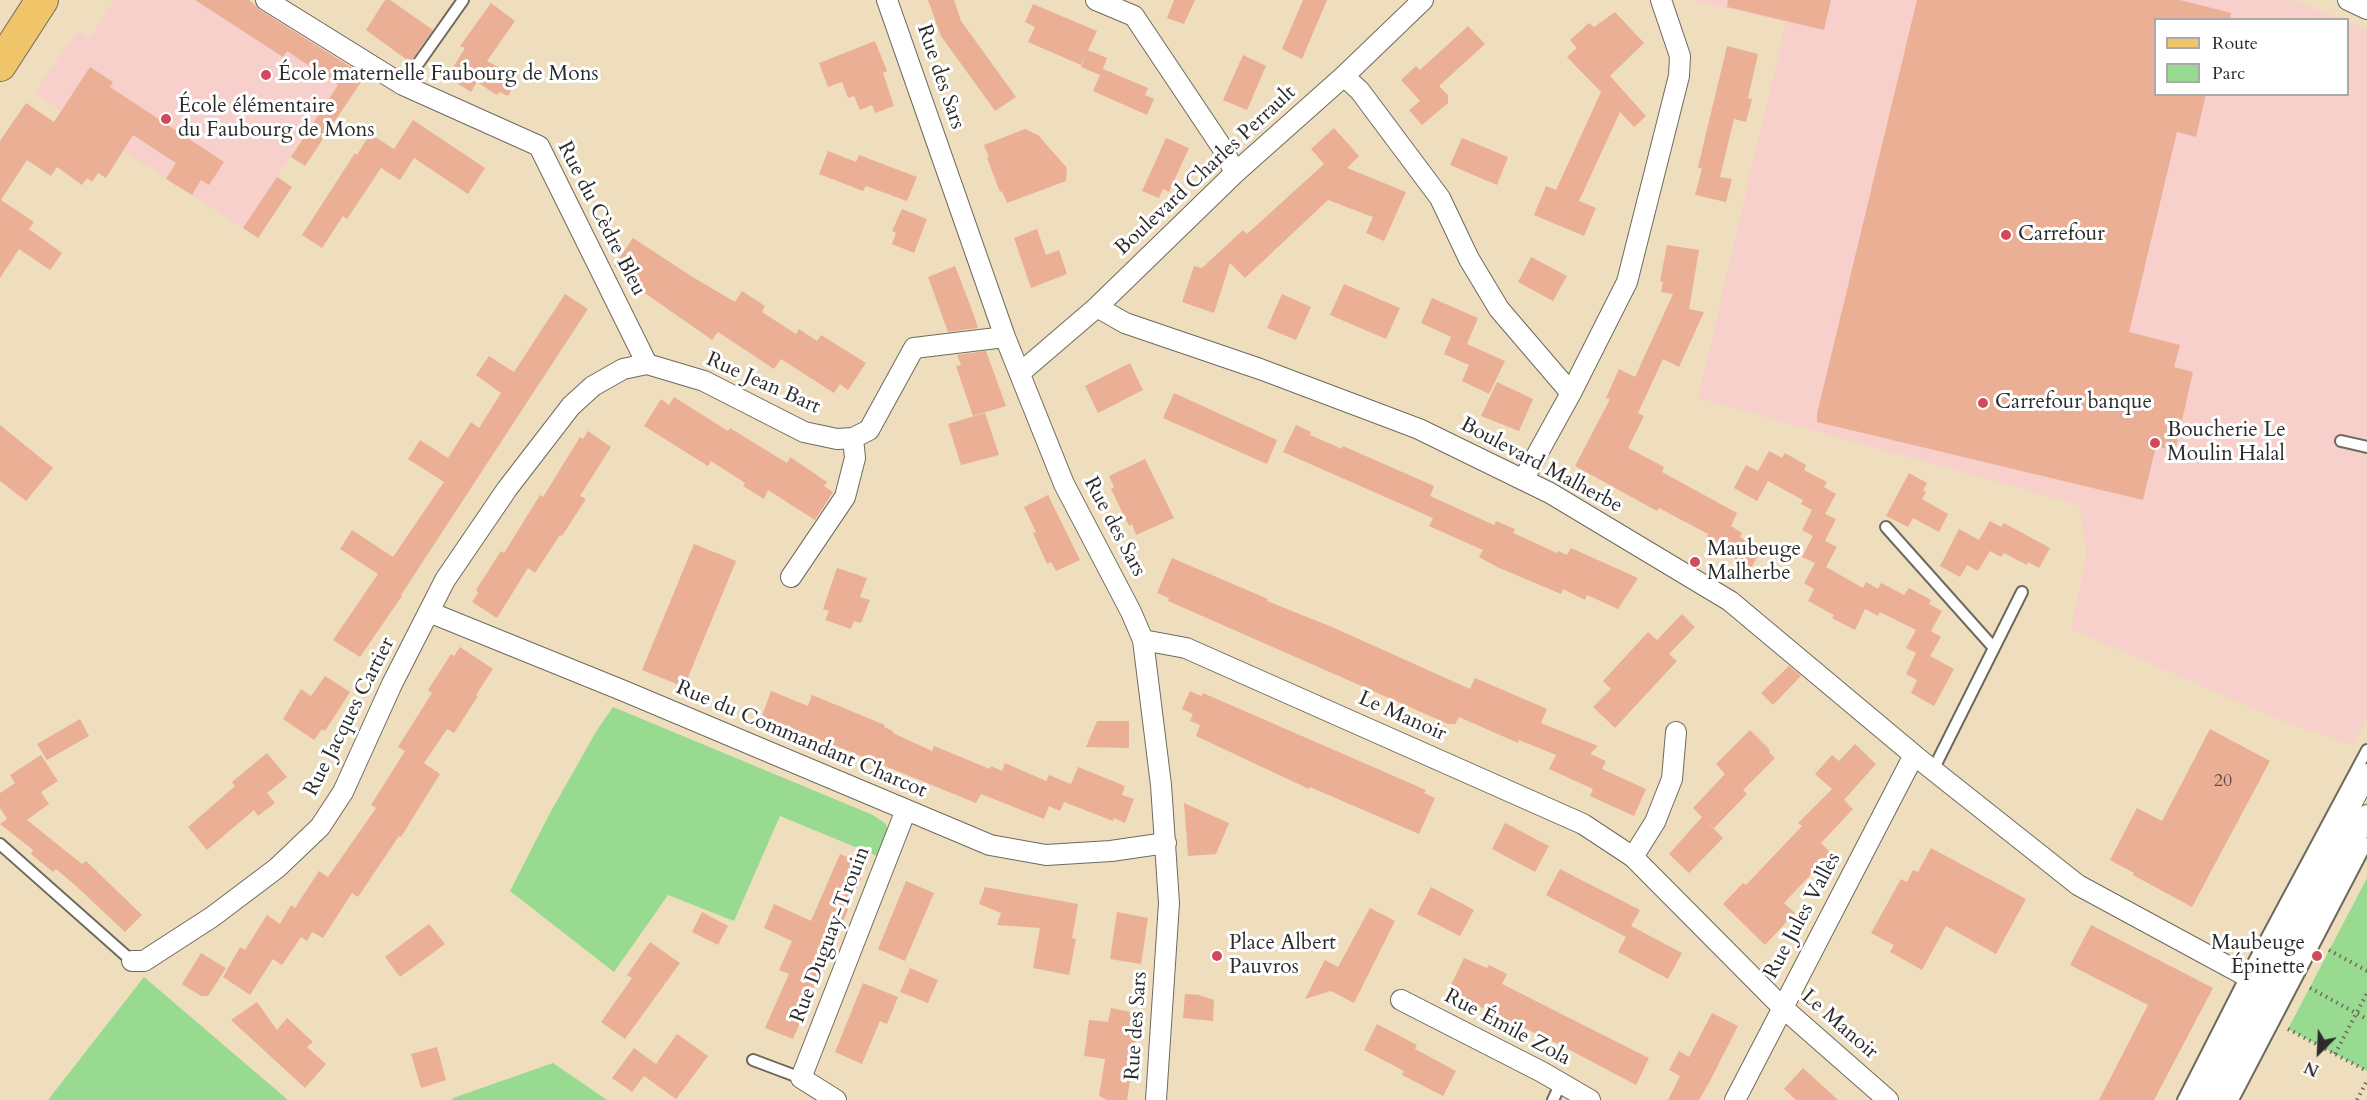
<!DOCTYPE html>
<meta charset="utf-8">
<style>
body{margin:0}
#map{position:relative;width:2367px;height:1100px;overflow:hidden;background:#eedebd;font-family:Cardo,serif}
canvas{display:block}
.legend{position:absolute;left:2154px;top:18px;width:195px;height:78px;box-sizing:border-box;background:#fff;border:2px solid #aaa;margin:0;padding:8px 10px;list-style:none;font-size:18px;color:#2b2b2b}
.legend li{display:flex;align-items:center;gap:12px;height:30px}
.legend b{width:30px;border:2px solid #aaa}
.north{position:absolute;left:2289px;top:1022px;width:60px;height:60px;-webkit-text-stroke:4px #fff;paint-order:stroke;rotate:204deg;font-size:16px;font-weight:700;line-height:24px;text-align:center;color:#2b2b2b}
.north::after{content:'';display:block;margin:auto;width:21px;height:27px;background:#2b2b2b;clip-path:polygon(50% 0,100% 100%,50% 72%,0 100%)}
</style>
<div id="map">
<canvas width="2367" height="1100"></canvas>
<ul class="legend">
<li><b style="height:8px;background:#f0c469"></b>Route</li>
<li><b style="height:16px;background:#99da91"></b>Parc</li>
</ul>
<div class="north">N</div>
</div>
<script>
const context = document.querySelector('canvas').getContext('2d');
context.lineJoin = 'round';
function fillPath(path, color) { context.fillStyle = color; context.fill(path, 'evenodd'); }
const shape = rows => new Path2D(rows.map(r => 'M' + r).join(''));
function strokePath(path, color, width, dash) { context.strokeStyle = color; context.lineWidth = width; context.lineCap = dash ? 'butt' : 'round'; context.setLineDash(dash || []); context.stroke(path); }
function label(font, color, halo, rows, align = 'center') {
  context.font = font + ' Cardo,serif'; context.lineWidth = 6; context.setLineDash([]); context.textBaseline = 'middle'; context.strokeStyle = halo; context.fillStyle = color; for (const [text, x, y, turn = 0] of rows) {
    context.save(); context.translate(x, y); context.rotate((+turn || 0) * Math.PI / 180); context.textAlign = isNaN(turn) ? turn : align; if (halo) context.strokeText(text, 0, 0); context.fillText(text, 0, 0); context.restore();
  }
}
fillPath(shape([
 [114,0,249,0,351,66,277,176,292,187,258,238,34,93,75,34,81,32,90,38],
 [1690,0,2292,0,2342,19,2156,20,2156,94,2348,94,2348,22,2367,29,2367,718,2353,745,2280,720,2071,629,2087,554,2079,505,1698,398,1786,22]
]), '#f7d0cb');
fillPath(shape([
 [613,707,873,815,886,824,888,831,877,856,780,816,734,921,668,895,614,972,510,891,550,813,597,730],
 [2367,878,2367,1071,2288,1029],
 [144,977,288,1100,48,1100],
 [553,1063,607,1100,452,1100,453,1098]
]), '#99da91');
fillPath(shape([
 [195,0,249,0,260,10,365,76,305,166,291,157,338,85,287,51,283,57],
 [385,0,390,0,433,30,410,62,366,30],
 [928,0,954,0,961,21,1016,97,995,111,941,36],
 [1174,0,1195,0,1184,24,1167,18],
 [1303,0,1327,0,1302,59,1282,49],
 [1728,0,1831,0,1824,30,1727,7],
 [1917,0,2180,0,2231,13,2230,20,2156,20,2156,94,2206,94,2196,137,2177,132,2129,332,2180,345,2174,367,2193,372,2175,451,2156,446,2143,500,1817,422,1817,414],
 [491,3,515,21,487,61,518,78,508,96,499,92,497,95,477,82,471,92,447,77,465,48,460,46],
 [1033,4,1097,31,1081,65,1028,42,1035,27,1025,22],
 [1615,12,1644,43,1610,76,1646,116,1634,127,1620,112,1579,201,1596,208,1584,236,1534,215,1546,186,1556,190,1601,92,1567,57,1577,48,1570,40,1589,23,1594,27],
 [1468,26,1485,44,1439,86,1448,95,1448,103,1422,125,1409,110,1420,101,1401,80,1416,66,1420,70],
 [875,41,887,71,883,73,894,106,875,113,872,105,860,110,854,96,848,98,842,82,828,87,819,63],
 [1727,46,1758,54,1748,98,1752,99,1746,122,1734,119,1720,177,1732,179,1726,202,1695,195,1702,169,1698,167],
 [1088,50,1107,58,1103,69,1148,88,1145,95,1154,99,1147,115,1093,91,1100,75,1081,67],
 [1243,55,1266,66,1247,110,1223,100],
 [90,67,113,82,110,87,224,162,209,185,201,180,192,195,166,179,176,163,133,135,106,178,98,173,92,182,87,178,82,185,57,167,51,176,27,160,1,200,34,222,29,229,62,253,50,270,19,249,0,278,0,141,26,103,54,122],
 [413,120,485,168,468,194,414,158,400,180,381,168,347,219,343,216,322,248,302,235,355,153,357,155,370,134,394,149],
 [1334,128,1359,156,1347,168,1406,192,1384,241,1366,233,1373,217,1328,200,1245,278,1230,263,1214,313,1182,302,1194,266,1202,268,1243,230,1247,234,1324,164,1311,149],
 [1025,129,1038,135,1067,168,1066,181,1007,203,1002,191,1000,192,987,158,989,157,984,145],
 [1166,138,1189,148,1169,192,1163,189,1159,198,1142,191],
 [1462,138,1508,157,1497,185,1450,165],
 [828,151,856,162,859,155,917,177,907,201,866,186,863,191,819,174],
 [277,177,292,187,258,238,243,228],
 [902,209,927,219,914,253,892,244,896,233,892,231],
 [1037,229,1046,255,1059,250,1067,274,1031,288,1014,238],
 [633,238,691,276,735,302,742,291,765,306,762,312,796,334,799,329,817,341,821,335,866,363,848,390,840,384,834,393,781,359,774,369,718,332,712,340,622,277,625,273,614,266],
 [1667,245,1699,250,1689,309,1704,312,1679,367,1663,359,1638,413,1644,416,1628,448,1664,467,1662,472,1737,513,1731,526,1742,533,1740,537,1762,549,1751,568,1705,541,1708,534,1659,508,1657,511,1575,466,1610,399,1606,398,1619,369,1635,377,1673,294,1661,292,1663,282,1660,281],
 [1531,257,1567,276,1553,301,1518,282],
 [955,266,972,310,978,328,948,332,935,296,928,277],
 [1344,284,1400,308,1386,339,1330,315],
 [565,294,588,309,401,595,402,596,360,657,333,640,378,574,340,549,352,530,393,557,444,482,408,459,420,440,448,458,471,422,479,428,501,393,476,375,489,356,514,372],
 [1282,294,1311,307,1296,340,1267,328],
 [1432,298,1478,318,1467,344,1505,361,1489,394,1462,381,1469,365,1444,354,1451,337,1460,341,1421,323],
 [986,351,1006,406,973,416,956,366,961,365,957,355],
 [1130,363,1143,390,1098,413,1085,386],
 [1497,382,1533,399,1519,431,1481,416],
 [1174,393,1277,440,1267,464,1163,418],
 [674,397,728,431,730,428,787,463,790,457,827,482,824,486,833,492,815,520,768,490,764,499,743,486,745,483,711,461,708,466,644,426,661,399,669,405],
 [985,413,999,455,961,465,948,424],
 [0,425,53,468,26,501,0,481],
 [1296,425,1311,432,1310,435,1342,449,1343,446,1434,486,1430,496,1472,515,1494,525,1496,521,1515,529,1513,533,1557,553,1558,551,1567,555,1571,548,1638,578,1618,609,1587,595,1585,600,1563,589,1561,594,1497,567,1479,557,1483,550,1429,526,1433,518,1283,452],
 [588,431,611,447,580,496,586,499,562,536,560,535,535,573,528,568,497,618,472,602,478,593,476,590,501,551,504,553,540,495,543,497,580,437,583,439],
 [1769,451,1782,458,1785,453,1806,465,1804,470,1827,482,1824,487,1836,494,1825,514,1836,519,1825,541,1837,547,1826,567,1863,588,1866,582,1878,589,1881,583,1904,595,1909,588,1931,600,1929,604,1942,611,1931,631,1941,637,1930,656,1954,669,1934,706,1911,693,1917,680,1906,674,1916,653,1906,648,1916,630,1880,612,1878,616,1865,609,1855,630,1832,618,1834,615,1808,601,1814,589,1804,583,1815,563,1802,557,1813,536,1802,530,1812,510,1801,504,1803,500,1768,481,1757,501,1734,488,1746,465,1758,471],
 [1145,459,1174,518,1136,535,1132,524,1129,526,1111,489,1114,487,1109,476],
 [1909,473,1927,483,1923,490,1926,492,1922,499,1948,514,1939,532,1913,518,1908,527,1886,516],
 [1048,495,1080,560,1056,571,1051,562,1047,564,1033,533,1036,532,1024,507],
 [1990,521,2001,527,2004,523,2050,548,2039,568,2028,562,2027,565,2004,553,2001,557,1990,551,1978,571,1967,565,1960,577,1940,566,1959,529,1979,540],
 [694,544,736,561,684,687,642,670],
 [1172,558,1268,599,1267,601,1332,627,1470,689,1475,678,1547,709,1541,723,1598,746,1590,754,1606,761,1602,769,1646,789,1634,816,1590,796,1593,789,1549,769,1556,755,1519,740,1518,743,1459,717,1455,724,1448,724,1168,601,1169,598,1157,593],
 [837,568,867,578,860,597,870,600,861,623,854,621,851,629,825,620,829,611,823,609],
 [1682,614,1695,627,1669,654,1677,661,1615,728,1593,707,1611,689,1603,681,1648,632,1657,640],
 [460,647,493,669,476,695,478,696,454,733,447,729,424,763,440,774,401,837,399,836,358,897,352,893,323,938,312,932,307,941,301,937,282,965,273,959,250,995,223,977,240,947,245,950,267,915,280,924,291,905,295,908,319,871,328,877,376,808,371,805,405,751,398,747,432,693,428,690,451,654,454,656],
 [1789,666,1801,676,1773,705,1761,693],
 [325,676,350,692,325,731,322,729,314,740,283,719,301,689,311,696],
 [771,691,808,706,812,695,885,725,884,727,893,731,893,733,932,751,934,746,990,769,991,766,1002,771,1005,763,1046,781,1049,775,1071,784,1078,767,1125,786,1122,795,1134,799,1125,823,1114,818,1113,821,1064,802,1060,811,1049,806,1044,819,981,794,976,803,762,716],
 [1190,691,1201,696,1203,693,1426,790,1424,793,1435,798,1419,834,1310,787,1309,789,1196,736,1200,725,1190,721,1193,714,1182,709],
 [80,719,89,736,47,760,37,744],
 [1097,721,1129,721,1129,748,1086,747],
 [2210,729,2270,761,2192,907,2133,875,2134,873,2110,860,2137,808,2162,821],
 [1750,730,1770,750,1769,752,1775,758,1743,790,1747,794,1714,828,1708,823,1723,838,1689,873,1669,854,1702,817,1693,808,1725,774,1716,764],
 [1855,744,1876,764,1844,800,1853,809,1821,843,1831,853,1784,903,1795,913,1765,945,1723,904,1743,883,1746,885,1802,826,1798,823,1832,789,1815,774,1832,755,1839,761],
 [267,753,287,777,267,793,275,803,258,816,254,810,207,850,188,827,235,786,232,782],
 [41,755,58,781,41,792,49,804,27,820,82,864,86,861,142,915,125,932,76,886,56,869,53,872,31,854,33,850,0,824,7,819,0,808,0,793,15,783,10,775],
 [1184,803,1229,823,1216,854,1188,856],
 [1505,823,1549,846,1535,872,1492,849],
 [1931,848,2026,899,1996,954,1946,926,1922,970,1890,952,1894,945,1871,933,1901,879,1907,882,1913,870,1918,872],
 [840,854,867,865,793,1039,765,1028,789,974,779,970,792,941,764,928,774,904,811,921],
 [1560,869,1640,910,1631,926,1682,953,1668,979,1618,952,1626,937,1546,895],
 [906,881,934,893,905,961,878,949],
 [985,887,1078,904,1072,938,1076,939,1069,975,1033,968,1040,928,997,925,1001,913,979,904],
 [1431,887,1474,910,1460,936,1417,914],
 [1370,908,1395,921,1354,1003,1331,991,1305,999,1325,960,1338,967],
 [702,912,728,926,718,945,692,932],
 [1117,912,1148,918,1141,964,1110,959],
 [429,924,445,944,400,977,385,957],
 [2091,925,2213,988,2154,1100,2099,1100,2148,1005,2070,965],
 [650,942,680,963,625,1039,601,1022,632,978,627,975],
 [201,953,226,968,208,996,201,996,182,984],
 [1464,958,1487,968,1489,965,1507,974,1502,984,1649,1058,1636,1085,1566,1048,1448,991],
 [910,968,938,980,928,1003,900,992],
 [863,983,898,997,887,1024,880,1021,862,1064,835,1052],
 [1185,994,1199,995,1214,1000,1213,1021,1183,1018],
 [257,1002,277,1030,287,1018,313,1042,307,1047,326,1064,305,1088,231,1020],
 [1111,1008,1140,1014,1127,1100,1107,1100,1099,1096,1105,1059,1084,1056,1089,1020,1108,1022],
 [1712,1013,1738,1026,1710,1081,1699,1100,1668,1100,1680,1076,1669,1070,1679,1051,1689,1057],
 [1377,1024,1417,1045,1415,1049,1456,1071,1443,1096,1402,1075,1404,1071,1364,1050],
 [677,1034,708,1056,676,1099,644,1076,632,1092,612,1078,634,1048,656,1064],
 [437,1047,446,1080,421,1088,411,1054],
 [1803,1068,1838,1100,1796,1100,1784,1089]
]), '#ebaf95');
const lane = shape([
 [403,85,463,0],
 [2341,441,2367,447],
 [1886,527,1994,648],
 [1933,770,2022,592],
 [0,844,132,961],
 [753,1060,801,1078],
 [1553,1100,1561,1083],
 [2183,1100,2246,976,2367,750],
 [2233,1100,2367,843]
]);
const street = shape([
 [266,0,403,85,539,146,647,364],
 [887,0,1005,337,1064,484,1131,612,1143,640,1161,785,1169,903,1156,1100],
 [1096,0,1134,16,1223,149,1235,173],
 [2348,0,2367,9],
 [1344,76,1360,91,1440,198,1469,259,1499,309,1571,393],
 [1097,307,1125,323,1260,369,1419,429,1550,493,1730,601,1914,755,2078,885,2246,976],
 [1020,373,1097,307,1235,173,1344,76,1423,0],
 [1523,480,1571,393,1627,282,1679,76,1680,56,1661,0],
 [791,577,845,497,855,458,853,438],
 [429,612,624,691,990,845,1046,855,1111,851,1166,843],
 [1143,640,1186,648,1583,824,1633,857,1782,1007,1888,1100],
 [1633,857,1655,822,1672,779,1676,732],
 [132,961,144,961,212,917,277,868,320,827,343,792,392,684,445,580,507,489,571,406,593,386,623,369,647,364,704,381,804,432,837,439,853,438,869,430,914,348,1005,337],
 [1401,1000,1542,1072,1590,1100],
 [836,1100,801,1078,906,810],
 [1735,1100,1914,755],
 [2197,1100,2367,774],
 [2218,1100,2367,815]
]);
const primary = shape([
 [0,65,42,0]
]);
strokePath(lane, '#6f6a5e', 14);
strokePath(street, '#6f6a5e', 22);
strokePath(primary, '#6f6a5e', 34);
strokePath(shape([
 [2329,950,2367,971],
 [2310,988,2367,1019],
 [2288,1029,2367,1071],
 [2335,1054,2367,993],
 [2357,1100,2367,1081]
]), '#6f6a5e', 4, [1.5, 4.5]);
strokePath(lane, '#fff', 10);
strokePath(street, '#fff', 20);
strokePath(primary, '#f0c469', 32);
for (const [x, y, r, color] of [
 [266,75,6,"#d1495b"],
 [166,119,6,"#d1495b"],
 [2006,235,6,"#d1495b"],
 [1983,403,6,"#d1495b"],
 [2155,443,6,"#d1495b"],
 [1695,562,6,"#d1495b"],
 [1217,956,6,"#d1495b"],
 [2317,956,6,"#d1495b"]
]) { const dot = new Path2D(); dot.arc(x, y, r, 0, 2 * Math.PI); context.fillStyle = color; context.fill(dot); strokePath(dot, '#fff', 2); }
label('18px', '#5b4c46', null, [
 ["20",2223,782]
]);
label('21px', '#2b2b2b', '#fff', [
 ["École maternelle Faubourg de Mons",278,75],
 ["École élémentaire",178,107],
 ["du Faubourg de Mons",178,131],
 ["Carrefour",2018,235],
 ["Carrefour banque",1995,403],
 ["Boucherie Le",2167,431],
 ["Moulin Halal",2167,455],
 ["Maubeuge",1707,550],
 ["Malherbe",1707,574],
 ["Place Albert",1229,944],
 ["Pauvros",1229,968],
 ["Maubeuge",2305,944,"right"],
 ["Épinette",2305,968,"right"]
], 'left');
label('21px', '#2b2b2b', '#fff', [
 ["Rue des Sars",940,77,71],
 ["Boulevard Charles Perrault",1206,171,-43],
 ["Rue du Cèdre Bleu",601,219,63],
 ["Rue Jean Bart",763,384,24],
 ["Boulevard Malherbe",1541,466,28],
 ["Rue des Sars",1114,527,62],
 ["Rue Jacques Cartier",350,717,-63],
 ["Le Manoir",1402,717,24],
 ["Rue du Commandant Charcot",801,740,23],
 ["Rue Jules Vallès",1803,916,-62],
 ["Rue Duguay-Trouin",831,935,-69],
 ["Le Manoir",1839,1025,41],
 ["Rue des Sars",1137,1026,-86],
 ["Rue Émile Zola",1507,1028,28]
]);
</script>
